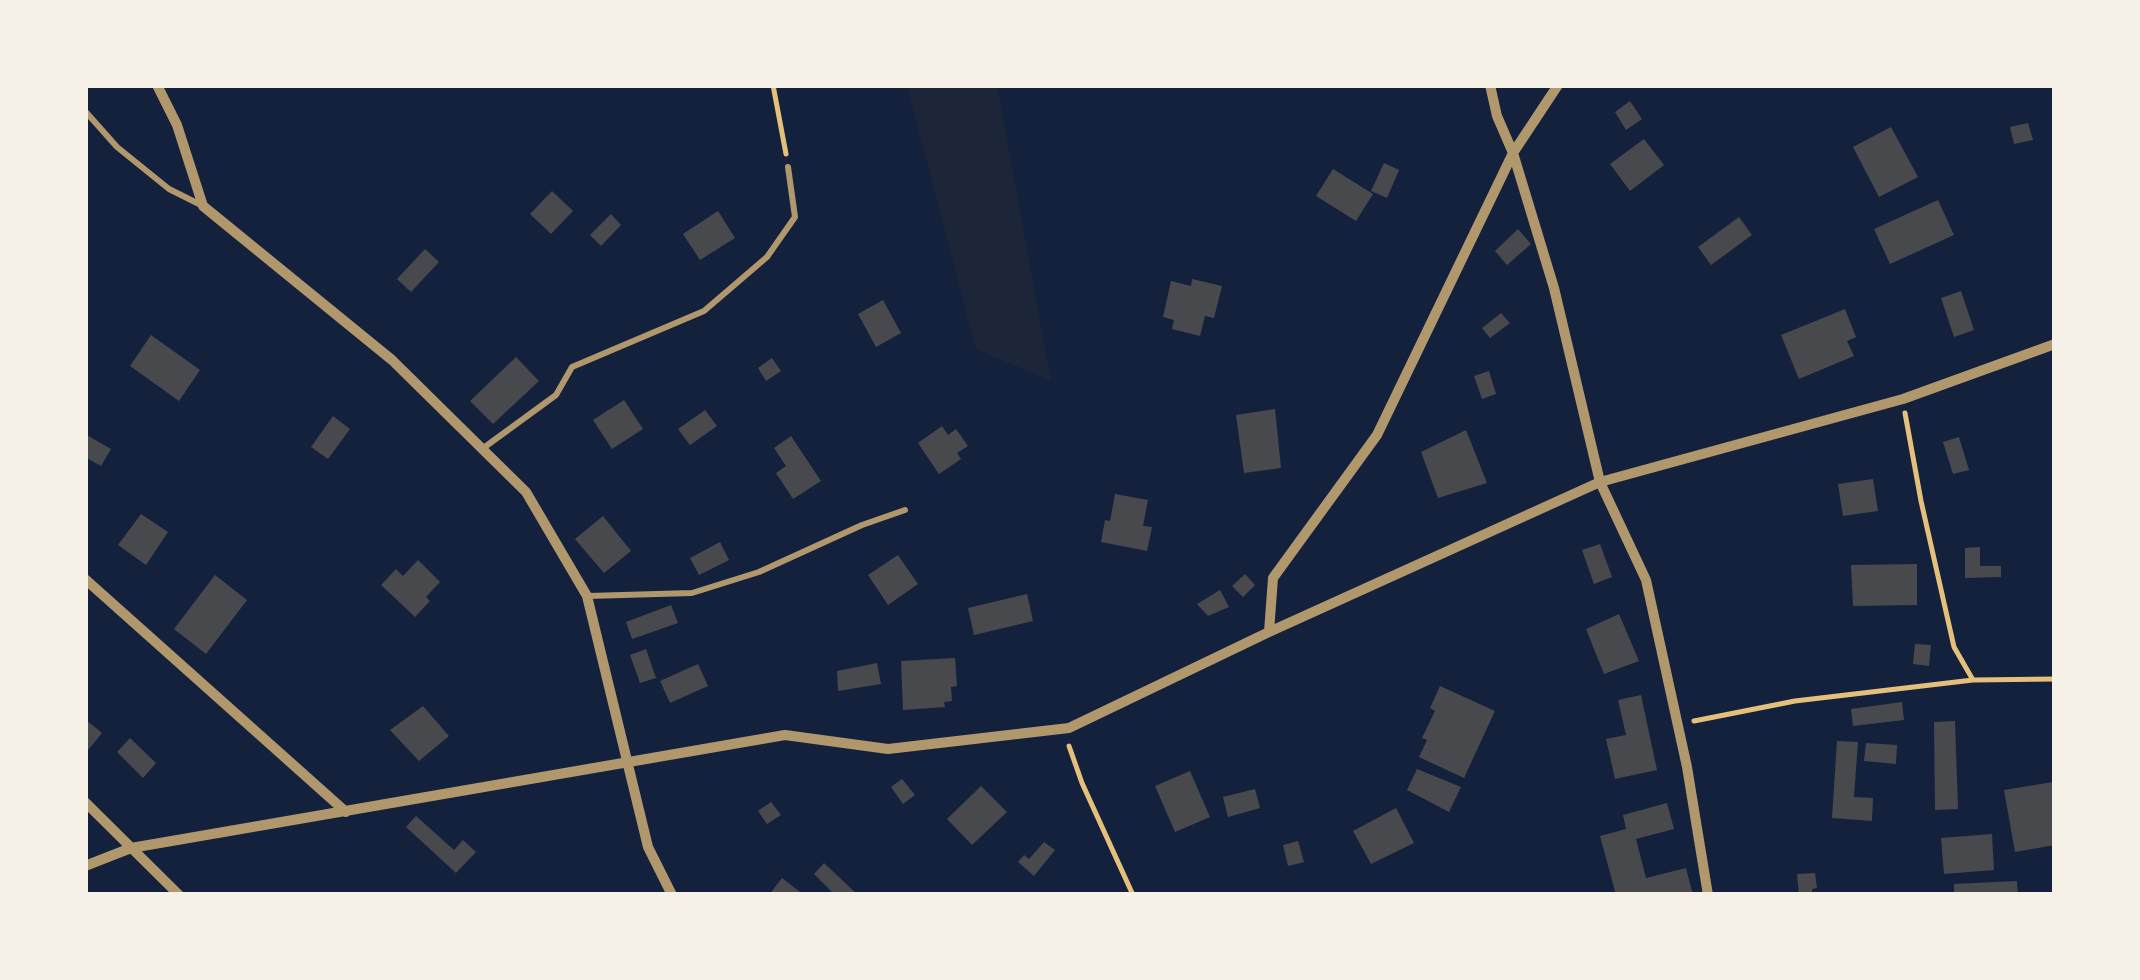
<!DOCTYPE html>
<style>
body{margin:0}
#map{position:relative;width:2140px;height:980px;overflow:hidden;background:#14213d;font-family:"DejaVu Sans",sans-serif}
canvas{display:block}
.frame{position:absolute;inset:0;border:88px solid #f6f1e7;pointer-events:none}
</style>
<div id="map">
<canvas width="2140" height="980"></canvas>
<div class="frame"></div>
</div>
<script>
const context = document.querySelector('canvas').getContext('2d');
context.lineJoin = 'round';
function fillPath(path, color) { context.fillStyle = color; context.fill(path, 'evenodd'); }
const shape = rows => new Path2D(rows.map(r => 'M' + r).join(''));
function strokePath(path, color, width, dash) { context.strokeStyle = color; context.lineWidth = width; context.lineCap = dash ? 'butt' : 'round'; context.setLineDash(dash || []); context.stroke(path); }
fillPath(shape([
 [907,85,997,85,1051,381,976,349]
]), '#1d2539');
fillPath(shape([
 [1630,101,1642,119,1626,130,1615,112],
 [2028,123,2033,140,2014,144,2010,127],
 [1891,127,1918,177,1879,197,1853,147],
 [1644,139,1664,165,1630,191,1610,164],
 [1384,163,1399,170,1387,198,1371,191],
 [1333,169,1373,194,1356,221,1316,196],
 [552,191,573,211,551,234,530,214],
 [1938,200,1954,235,1890,264,1874,229],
 [718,211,735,238,700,260,683,234],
 [611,214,621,225,601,246,590,235],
 [1739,217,1752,235,1711,265,1698,247],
 [1518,229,1531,244,1507,265,1495,251],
 [425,249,439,262,411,292,397,279],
 [1192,279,1222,286,1214,318,1205,316,1200,336,1172,329,1174,320,1163,317,1171,281,1191,286],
 [1961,291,1974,330,1954,337,1941,298],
 [883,300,901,333,876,347,858,314],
 [1845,309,1856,337,1847,341,1854,356,1799,379,1781,335],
 [1501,313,1510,323,1490,338,1482,328],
 [151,335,200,370,179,401,130,366],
 [516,357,539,381,493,424,470,401],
 [772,358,781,371,766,381,758,368],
 [1489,371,1496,394,1482,399,1474,376],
 [624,400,643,429,612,449,593,420],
 [1275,409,1281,468,1244,473,1236,415],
 [705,410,717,426,690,445,678,429],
 [333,416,350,429,328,459,311,447],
 [942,426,948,435,956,429,968,446,957,453,961,459,939,474,918,443],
 [1466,430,1487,483,1438,498,1421,452],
 [85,434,111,449,101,466,85,457],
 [791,436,821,481,793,499,776,473,786,466,774,448],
 [1959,437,1969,470,1953,474,1943,442],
 [1873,479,1878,511,1843,516,1838,484],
 [1115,494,1148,500,1143,526,1152,527,1147,551,1101,542,1105,520,1110,521],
 [141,514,168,532,146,565,118,545],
 [603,516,631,551,604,573,575,539],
 [720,542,729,560,699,575,690,558],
 [1600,544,1612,577,1594,584,1582,550],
 [1980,547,1980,566,2001,566,2001,577,1965,578,1965,548],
 [898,555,918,584,888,605,868,575],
 [418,560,440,582,426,597,430,601,415,617,381,585,396,569,403,576],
 [1917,564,1917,605,1853,606,1851,565],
 [1245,574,1255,585,1243,597,1232,586],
 [215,575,247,600,206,654,174,629],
 [1220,590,1229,607,1208,616,1197,604],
 [1027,594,1033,621,974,635,968,608],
 [671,605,678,623,632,639,626,622],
 [1619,614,1639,661,1604,674,1586,629],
 [1915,644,1931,645,1929,666,1913,664],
 [646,649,656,678,640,683,630,655],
 [955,658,957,686,951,687,952,701,944,702,945,707,903,710,901,661],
 [877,663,881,684,838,691,837,671],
 [698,664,708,686,670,703,660,681],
 [1440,686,1495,711,1464,778,1419,757,1427,740,1422,738,1435,711,1430,708],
 [1641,695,1657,770,1615,779,1606,739,1626,735,1618,700],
 [1902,702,1904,720,1853,726,1851,709],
 [423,706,449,736,419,761,390,730],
 [85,719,102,733,88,750,85,747],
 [1955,721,1958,809,1935,810,1934,722],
 [130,738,156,763,143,778,117,752],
 [1837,741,1858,742,1854,797,1873,798,1872,821,1832,818],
 [1866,743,1897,745,1896,764,1864,761],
 [1417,769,1461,787,1449,812,1407,790],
 [1190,771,1210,817,1175,832,1155,786],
 [902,779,915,795,903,804,891,787],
 [2053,782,2055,845,2015,852,2004,790],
 [981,786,1007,812,972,845,947,819],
 [1255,789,1260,808,1228,817,1223,797],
 [771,802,781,815,767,824,758,811],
 [1667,803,1674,829,1636,839,1646,878,1686,868,1693,895,1616,895,1600,836,1626,829,1623,815],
 [1396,808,1414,843,1371,864,1353,831],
 [416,816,454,850,463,840,476,852,456,873,406,827],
 [1992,834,1994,870,1944,874,1941,838],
 [1298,841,1304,862,1288,866,1283,845],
 [1044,842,1055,850,1034,876,1018,862,1024,855,1029,859],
 [824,863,858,895,835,895,814,874],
 [1815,873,1817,888,1812,889,1812,895,1799,895,1797,874],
 [782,878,804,895,769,895],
 [2017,881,2018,895,1954,895,1954,884]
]), '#48494c');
strokePath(shape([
 [773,85,786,154],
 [1905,413,1921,501,1954,647,1973,680],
 [1694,721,1795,701,1973,680,2055,679],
 [1069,746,1082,783,1133,895]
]), '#e5c07b', 5);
strokePath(shape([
 [85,111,117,147,169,189,203,206],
 [482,449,556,395,572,367,704,311,767,257,795,217,788,167],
 [588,596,692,593,759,572,862,525,905,510]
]), '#b1986c', 6);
strokePath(shape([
 [157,85,177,125,203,206,392,360,526,492,587,596,648,847,672,895],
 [1490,85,1497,116,1513,153,1554,288,1600,482,1646,580,1687,767,1708,895],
 [85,579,346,812],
 [1269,632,1273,578,1377,435,1513,153,1558,85],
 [85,802,179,895],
 [85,866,131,848,785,735,888,749,1069,728,1269,632,1600,482,1903,399,2055,344]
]), '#b1986c', 10);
</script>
